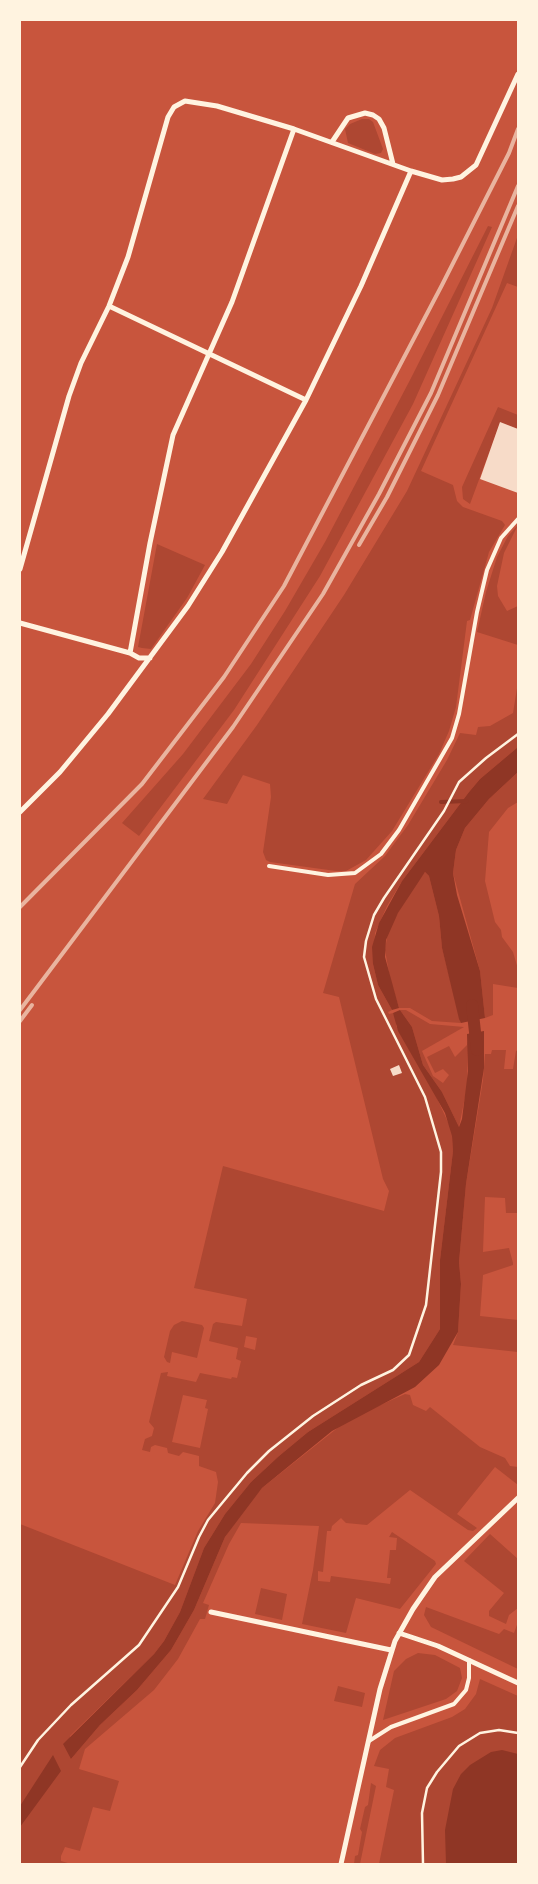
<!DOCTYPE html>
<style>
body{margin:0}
#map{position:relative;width:538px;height:1884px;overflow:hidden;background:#c8553d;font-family:Figtree,sans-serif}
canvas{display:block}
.frame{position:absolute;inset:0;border:21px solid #fff3e0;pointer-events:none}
</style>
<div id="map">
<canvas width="538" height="1884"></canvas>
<div class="frame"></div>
</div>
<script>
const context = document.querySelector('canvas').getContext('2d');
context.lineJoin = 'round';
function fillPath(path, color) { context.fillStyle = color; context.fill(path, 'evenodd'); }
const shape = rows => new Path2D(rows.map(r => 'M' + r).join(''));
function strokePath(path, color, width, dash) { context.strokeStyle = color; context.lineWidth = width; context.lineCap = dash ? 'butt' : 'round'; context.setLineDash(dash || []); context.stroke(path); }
fillPath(shape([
 [362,119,369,119,373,122,383,149,381,153,375,154,348,143,345,129,350,124],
 [488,226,492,227,413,404,320,576,234,710,139,836,122,823,183,754,251,664,285,611,325,542,410,380],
 [518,235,518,287,507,283,421,471,453,485,457,501,463,507,502,521,505,525,489,552,470,620,467,621,456,707,449,731,439,754,392,831,366,860,346,871,336,871,270,862,266,860,263,852,271,797,270,784,243,775,227,804,203,799,257,725,344,595,407,491,492,308],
 [498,407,518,415,518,429,500,423,470,504,463,499,462,487],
 [518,525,504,553,497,586,498,596,507,611,518,606,518,645,477,632,486,592,497,557,508,536],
 [157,544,205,565,187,598,151,649,142,648,138,647],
 [518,682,518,747,480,779,469,792,402,881,387,906,375,933,373,964,378,985,392,1010,388,1012,389,1014,393,1013,396,1019,396,1026,435,1094,452,1131,453,1151,440,1260,440,1329,419,1362,308,1432,279,1456,251,1482,225,1514,204,1548,180,1612,164,1641,154,1654,70,1736,71,1759,100,1725,137,1690,171,1650,194,1610,225,1537,246,1507,262,1488,340,1426,365,1412,405,1394,410,1395,413,1405,426,1411,430,1407,480,1447,505,1458,510,1466,518,1467,518,1485,495,1467,457,1514,477,1528,473,1531,468,1530,410,1490,367,1525,346,1523,341,1518,332,1526,331,1531,327,1531,323,1572,318,1571,318,1581,330,1582,331,1576,390,1584,391,1578,387,1578,390,1550,396,1550,397,1538,389,1537,392,1532,435,1561,436,1564,400,1609,356,1598,346,1633,302,1624,313,1570,319,1526,241,1523,229,1544,203,1603,209,1605,205,1619,200,1619,178,1659,154,1690,85,1749,79,1769,119,1781,110,1811,93,1807,80,1851,65,1847,61,1856,61,1861,71,1864,20,1864,20,1524,175,1585,198,1531,215,1503,218,1482,216,1472,199,1466,199,1456,183,1452,179,1456,168,1453,167,1448,155,1445,151,1447,150,1452,142,1450,145,1439,152,1436,154,1428,149,1422,161,1373,168,1372,167,1376,196,1382,200,1373,231,1379,232,1377,237,1378,241,1361,236,1359,238,1348,209,1341,213,1324,216,1322,242,1326,247,1299,194,1288,223,1166,384,1211,389,1191,383,1179,339,997,323,993,355,884,385,856,408,825,447,760,460,733,476,735,478,727,490,726,513,713],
 [246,1336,257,1338,255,1350,244,1347],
 [183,1395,207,1400,205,1408,208,1409,200,1448,172,1442],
 [518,772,518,802,508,808,489,832,485,881,495,922,501,930,502,937,513,952,518,969,518,988,493,984,493,1015,485,1018,480,971,453,873,456,850,465,828,489,799],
 [425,872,429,876,439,916,442,948,461,1023,432,1021,410,1008,399,1008,390,978,385,950,388,931,409,893],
 [400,1010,406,1010,430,1024,464,1027,422,1051,433,1076,443,1083,449,1075,443,1069,435,1073,427,1057,449,1046,455,1057,467,1045,468,1041,467,1087,459,1127,442,1092,423,1065,412,1027],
 [492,1050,506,1050,504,1069,513,1069,516,1051,518,1050,517,1213,506,1213,505,1198,485,1197,483,1252,509,1248,513,1263,513,1265,483,1275,480,1316,518,1320,518,1352,453,1345,458,1332,461,1284,459,1262,466,1184,483,1080,485,1054,491,1054],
 [182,1321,202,1325,204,1328,197,1358,172,1352,170,1363,167,1362,164,1357,170,1331,174,1325],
 [490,1534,518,1559,518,1608,509,1615,506,1624,489,1616,489,1611,504,1593,464,1561],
 [261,1588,287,1594,282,1620,255,1614],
 [426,1607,499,1634,504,1629,514,1633,518,1622,518,1669,431,1627,424,1615],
 [418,1653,435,1655,460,1668,462,1678,457,1691,446,1699,383,1720,394,1671,406,1659],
 [480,1679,518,1696,518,1864,379,1864,394,1790,386,1787,389,1769,374,1766,380,1750,395,1738,452,1717,465,1709,476,1694],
 [338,1686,365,1693,362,1707,334,1701],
 [371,1783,376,1786,360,1864,354,1864,355,1856,358,1855,362,1832,360,1829,365,1807,368,1805]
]), '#ae4732');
fillPath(shape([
 [518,747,518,772,489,799,465,828,456,850,453,873,457,895,480,971,485,1018,461,1023,459,1019,442,948,439,916,429,876,425,872,398,913,386,940,385,957,399,1008,392,1010,378,985,373,964,372,947,379,923,402,881,469,792,480,779],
 [400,1010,412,1027,423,1065,442,1092,459,1127,462,1119,468,1071,467,1034,484,1031,484,1068,466,1184,459,1262,461,1284,458,1332,439,1365,415,1387,332,1431,262,1488,225,1537,194,1610,171,1650,137,1690,100,1725,71,1759,63,1744,154,1654,164,1641,180,1612,204,1548,225,1514,251,1482,279,1456,308,1432,419,1362,440,1329,440,1260,453,1151,452,1136,445,1113,398,1031,393,1013],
 [502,1750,518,1754,518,1864,446,1864,445,1830,453,1789,461,1774,470,1765,491,1752],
 [53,1755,61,1771,20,1827,20,1806]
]), '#8f3625');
strokePath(shape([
 [441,802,467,801]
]), '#8f3625', 4);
strokePath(shape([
 [472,1005,477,1050]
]), '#8f3625', 12);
fillPath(shape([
 [500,422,518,429,518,493,480,479],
 [399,1065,402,1073,393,1076,390,1069]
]), '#f7dbc8');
strokePath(shape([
 [20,1767,38,1740,71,1705,139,1645,178,1587,199,1537,208,1520,247,1473,269,1451,313,1416,361,1385,393,1370,409,1355,426,1305,441,1172,441,1152,425,1097,376,999,364,957,366,941,374,915,384,898,444,811,459,782,486,758,518,734],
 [423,1864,422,1813,427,1788,437,1772,459,1746,480,1733,499,1730,518,1733]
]), '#fff3e0', 2.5);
strokePath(shape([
 [269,866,328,875,355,873,381,854,399,830,452,738,459,714,477,612,487,570,501,538,518,519],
 [369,1741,391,1727,454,1704,466,1690,469,1678,469,1660]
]), '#fff3e0', 4);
strokePath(shape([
 [332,142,348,118,365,113,373,115,379,119,384,128,393,164],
 [109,306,306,400],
 [20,569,69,396,81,363,109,306,128,257,168,117,174,107,185,101,217,106,294,129,411,171,442,180,453,179,461,177,476,165,518,74],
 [20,623,130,653,139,658,150,658],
 [130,653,150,543,173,435,232,302,294,129],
 [20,812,60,772,108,714,188,606,222,552,306,400,361,286,411,171],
 [211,1612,391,1650],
 [399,1633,438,1646,518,1683],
 [341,1864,380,1689,395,1641,413,1609,435,1577,518,1498]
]), '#fff3e0', 5);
strokePath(shape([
 [359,545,387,497,438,395,518,206],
 [20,907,142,784,224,677,284,586,442,285,509,153,518,129],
 [20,1010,233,727,323,594,379,494,431,393,518,186],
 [20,1021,32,1005]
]), '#e9b49f', 4);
</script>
